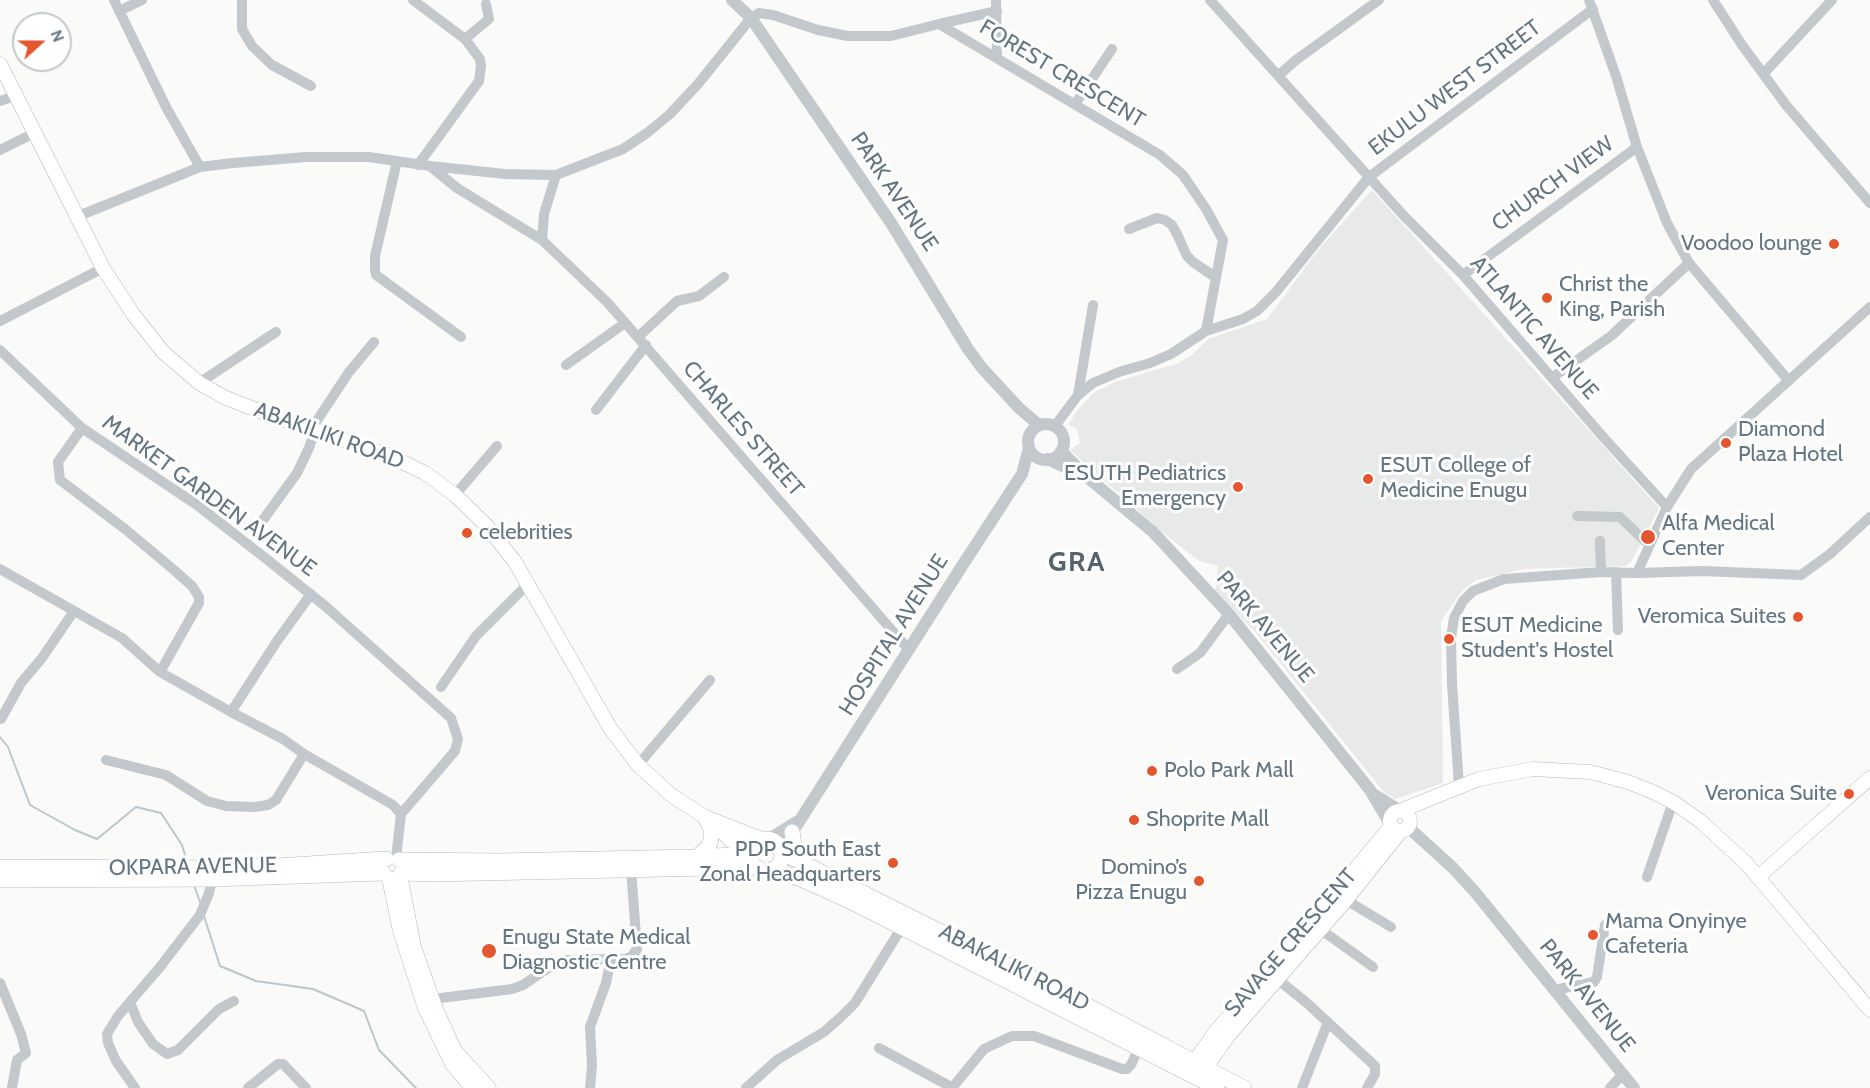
<!DOCTYPE html>
<meta charset="utf-8">
<style>
body{margin:0}
#map{position:relative;width:1870px;height:1088px;overflow:hidden;background:#fafaf8;font-family:Cabin,sans-serif}
canvas{display:block}
.north{position:absolute;left:12px;top:12px;width:60px;height:60px;box-sizing:border-box;background:#fff;border:2px solid #c1c8cd;border-radius:50%;rotate:69deg;font-size:16px;font-weight:700;line-height:24px;text-align:center;color:#657683}
.north::after{content:'';display:block;margin:auto;width:21px;height:27px;background:#e4572e;clip-path:polygon(50% 0,100% 100%,50% 72%,0 100%)}
</style>
<div id="map">
<canvas width="1870" height="1088"></canvas>
<div class="north">N</div>
</div>
<script>
const context = document.querySelector('canvas').getContext('2d');
context.lineJoin = 'round';
function fillPath(path, color) { context.fillStyle = color; context.fill(path, 'evenodd'); }
const shape = rows => new Path2D(rows.map(r => 'M' + r).join(''));
function strokePath(path, color, width, dash) { context.strokeStyle = color; context.lineWidth = width; context.lineCap = dash ? 'butt' : 'round'; context.setLineDash(dash || []); context.stroke(path); }
function label(font, color, halo, rows, align = 'center') {
  context.font = font + ' Cabin,sans-serif'; context.lineWidth = 6; context.setLineDash([]); context.textBaseline = 'middle'; context.strokeStyle = halo; context.fillStyle = color; for (const [text, x, y, turn = 0] of rows) {
    context.save(); context.translate(x, y); context.rotate((+turn || 0) * Math.PI / 180); context.textAlign = isNaN(turn) ? turn : align; if (halo) context.strokeText(text, 0, 0); context.fillText(text, 0, 0); context.restore();
  }
}
fillPath(shape([
 [1372,190,1659,508,1631,562,1626,566,1524,569,1476,580,1462,591,1441,621,1443,783,1395,799,1384,792,1256,633,1215,590,1218,566,1199,561,1161,531,1070,450,1080,443,1077,429,1069,425,1071,421,1076,412,1093,393,1115,382,1179,363,1192,355,1208,339,1267,319,1319,249]
]), '#e8e9e9');
strokePath(shape([
 [0,737,8,747,30,805,75,830,97,839,136,807,161,813,182,845,187,862],
 [194,885,200,902],
 [204,916,220,966,256,981,313,989,364,1011,379,1050,416,1088]
]), '#bbc7cb', 2);
const secondary = shape([
 [0,64,103,268,133,314,163,352,199,383,226,398,267,414,388,455,425,473,455,495,486,525,515,562,610,728,638,765,671,795,705,817,762,839],
 [1402,810,1479,779,1533,769,1590,772,1628,782,1653,792,1673,802,1699,820,1746,863,1870,1010],
 '1390 821a10 10 0 1 1 20 0a10 10 0 1 1-20 0Z',
 [711,820,730,840,750,852],
 [400,875,414,947,437,1012,455,1051,489,1088],
 [1758,877,1870,778],
 [389,878,400,931,425,1008,452,1064,472,1088],
 [1188,1071,1216,1031,1307,928,1391,826],
 [1201,1075,1228,1036,1346,900,1401,831]
]);
const primary = shape([
 [792,832,795,849,803,861],
 '750 855a16 16 0 1 1 32 0a16 16 0 1 1-32 0Z',
 [781,852,1069,996,1244,1088],
 [697,857,708,847,711,840,711,829,705,817],
 [399,860,499,861,697,857,750,854],
 [0,867,216,868,277,866,386,859],
 [773,869,801,879,856,904,1217,1088],
 [401,873,433,874,756,867],
 [0,880,211,879,383,873]
]);
strokePath(secondary, '#b3babf', 15);
strokePath(primary, '#b5babe', 16);
strokePath(shape([
 [114,0,166,107,200,167],
 [242,0,242,29,252,46,272,65,311,86],
 [413,0,465,39,480,59,481,66,479,81,418,165],
 [996,0,997,58],
 [1210,0,1404,216,1463,275,1604,438,1667,507],
 [1589,0,1616,76,1637,147,1667,223,1689,263,1789,381],
 [1713,0,1742,45,1786,105,1870,203],
 [119,11,142,0],
 [939,24,997,11],
 [465,39,489,19,486,4],
 [1764,73,1832,0],
 [1279,75,1296,60,1379,0],
 [0,101,15,96],
 [1075,104,1112,49],
 [0,150,34,133],
 [397,161,375,256,375,270,376,275,461,337],
 [430,166,457,188,542,240,608,303,909,650],
 [76,217,200,167,233,163,306,157,369,157,430,166,505,174,556,175,623,149,647,133,670,114,698,84,751,18,759,13,773,15,818,30,848,36,891,36,939,24,1160,155,1183,175,1206,209,1223,240,1206,331],
 [1129,229,1157,218,1165,220,1172,225,1177,234,1187,256,1193,262,1215,277],
 [542,240,544,214,556,175],
 [1463,275,1637,147],
 [0,321,103,268],
 [638,337,677,301,699,296,724,277],
 [0,350,82,428,197,505,264,557,324,605,451,718,458,739,455,751,401,814],
 [566,365,625,323],
 [1553,377,1611,336,1689,263],
 [199,383,276,332],
 [1078,395,1093,305],
 [596,410,646,345],
 [1055,426,1078,395,1093,383,1119,372,1150,363,1171,354,1206,331,1243,319,1257,311,1276,292,1369,177,1593,9],
 [82,428,58,462,60,480,125,529,174,570,192,586,199,597,199,603,160,672],
 [455,495,497,446],
 [1577,516,1620,517,1649,545],
 [260,524,297,473,309,448,312,439,312,428,349,372,374,342],
 [1600,541,1601,572],
 [0,569,122,638,160,672,231,712,283,739,304,754,393,805,401,814,396,858],
 [1616,572,1618,630],
 [1637,573,1667,507,1691,469,1870,307],
 [1177,669,1200,653,1229,614],
 [441,687,476,636,528,584],
 [231,712,277,641,311,594],
 [1,719,21,683,42,658,74,611],
 [106,760,166,775,207,801,226,806,254,807,268,805,276,800,304,754],
 [638,765,710,680],
 [1459,786,1452,684,1451,638,1454,618,1463,601,1473,591,1504,579,1601,572,1637,573,1702,571,1801,575,1830,554,1870,517],
 [1647,877,1673,802],
 [1346,900,1391,927],
 [1320,929,1373,967],
 [1276,978,1307,1003,1375,1066,1375,1074,1367,1088],
 [0,983,21,1034,26,1053,17,1060,12,1088],
 [1554,990,1594,982,1597,977,1605,925],
 [433,999,512,989,523,985,551,966,566,960,611,959],
 [130,1002,138,1022,153,1044,167,1054,178,1050,219,1009,234,1001],
 [879,1048,953,1088],
 [135,1088,116,1061,108,1043,107,1034,118,1016,160,967,200,915,209,893,214,873],
 [248,1088,278,1064,283,1064,306,1088],
 [590,1088,592,1066,590,1027,606,983,611,959,625,959,632,956,637,949,631,869],
 [746,1088,777,1060,824,1032,841,1017,855,1003,902,927],
 [952,1088,984,1049,1012,1036,1034,1036,1122,1069,1127,1069,1131,1065,1139,1047],
 [1302,1088,1328,1022],
 [1610,1088,1623,1074]
]), '#c3c8cc', 10);
strokePath(shape([
 [732,0,751,18,891,223,968,349,982,368,1019,408,1039,425],
 '1028 442a18 18 0 1 1 36 0a18 18 0 1 1-36 0Z',
 [1061,451,1087,477,1153,532,1229,614,1370,790,1390,824],
 [1048,459,1080,474],
 [1375,795,1399,810],
 [1408,827,1453,868,1475,892,1634,1088],
 [769,839,798,821],
 [781,850,962,566,1022,474,1029,448]
]), '#c3c8cc', 12);
strokePath(secondary, '#fff', 14);
strokePath(primary, '#fff', 15);
for (const [x, y, r, color] of [
 [1834,244,6,"#e4572e"],
 [1547,298,6,"#e4572e"],
 [1726,443,6,"#e4572e"],
 [1368,479,6,"#e4572e"],
 [1238,487,6,"#e4572e"],
 [467,533,6,"#e4572e"],
 [1648,537,8,"#e4572e"],
 [1798,617,6,"#e4572e"],
 [1449,639,6,"#e4572e"],
 [1152,771,6,"#e4572e"],
 [1849,794,6,"#e4572e"],
 [1134,820,6,"#e4572e"],
 [893,863,6,"#e4572e"],
 [1199,881,6,"#e4572e"],
 [1593,935,6,"#e4572e"],
 [489,951,8,"#e4572e"]
]) { const dot = new Path2D(); dot.arc(x, y, r, 0, 2 * Math.PI); context.fillStyle = color; context.fill(dot); strokePath(dot, '#fff', 2); }
label('22px', '#657683', '#fff', [
 ["FOREST CRESCENT",1062,74,31],
 ["EKULU WEST STREET",1455,88,-37],
 ["CHURCH VIEW",1553,184,-36],
 ["PARK AVENUE",894,192,56],
 ["ATLANTIC AVENUE",1534,328,49],
 ["CHARLES STREET",743,429,49],
 ["ABAKILIKI ROAD",329,436,20],
 ["MARKET GARDEN AVENUE",209,496,36],
 ["PARK AVENUE",1265,627,50],
 ["HOSPITAL AVENUE",894,635,-58],
 ["OKPARA AVENUE",193,867,-1],
 ["SAVAGE CRESCENT",1291,943,-49],
 ["ABAKALIKI ROAD",1014,968,27],
 ["PARK AVENUE",1587,996,51]
]);
label('22px', '#657683', '#fff', [
 ["Voodoo lounge",1822,244,"right"],
 ["Christ the",1559,285],
 ["King, Parish",1559,310],
 ["Diamond",1738,430],
 ["Plaza Hotel",1738,455],
 ["ESUT College of",1380,466],
 ["Medicine Enugu",1380,491],
 ["ESUTH Pediatrics",1226,474,"right"],
 ["Emergency",1226,499,"right"],
 ["Alfa Medical",1662,524],
 ["Center",1662,549],
 ["celebrities",479,533],
 ["Veromica Suites",1786,617,"right"],
 ["ESUT Medicine",1461,626],
 ["Student's Hostel",1461,651],
 ["Polo Park Mall",1164,771],
 ["Veronica Suite",1837,794,"right"],
 ["Shoprite Mall",1146,820],
 ["PDP South East",881,850,"right"],
 ["Zonal Headquarters",881,875,"right"],
 ["Domino’s",1187,868,"right"],
 ["Pizza Enugu",1187,893,"right"],
 ["Mama Onyinye",1605,922],
 ["Cafeteria",1605,947],
 ["Enugu State Medical",502,938],
 ["Diagnostic Centre",502,963]
], 'left');
context.letterSpacing = '1.5px';
label('bold 28px', '#57646e', '#fff', [
 ["GRA",1077,563]
]);
context.letterSpacing = '0px';
</script>
